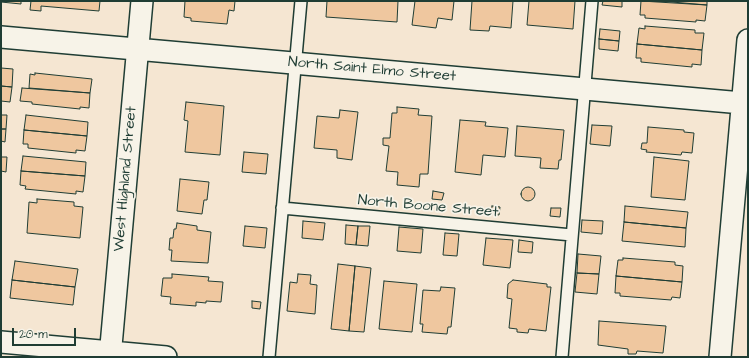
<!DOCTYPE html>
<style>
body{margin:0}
#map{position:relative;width:749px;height:358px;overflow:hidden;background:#f5e6d2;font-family:"Architects Daughter",sans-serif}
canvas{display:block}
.frame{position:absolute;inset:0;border:2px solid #1f3d34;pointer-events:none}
.scale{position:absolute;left:12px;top:328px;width:64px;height:18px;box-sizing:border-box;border:2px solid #1f3d34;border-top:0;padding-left:5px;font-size:12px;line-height:14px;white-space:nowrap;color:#1f3d34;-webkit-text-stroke:3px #f7f3e8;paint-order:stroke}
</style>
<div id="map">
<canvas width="749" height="358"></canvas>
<div class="frame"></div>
<div class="scale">20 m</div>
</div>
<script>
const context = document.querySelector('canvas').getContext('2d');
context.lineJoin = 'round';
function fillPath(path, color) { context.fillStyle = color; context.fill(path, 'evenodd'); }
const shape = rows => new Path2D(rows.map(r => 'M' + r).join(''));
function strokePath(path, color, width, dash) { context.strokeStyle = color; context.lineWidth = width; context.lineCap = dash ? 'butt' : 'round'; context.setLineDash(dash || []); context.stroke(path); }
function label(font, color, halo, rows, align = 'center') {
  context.font = font + ' "Architects Daughter",sans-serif'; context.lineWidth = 3.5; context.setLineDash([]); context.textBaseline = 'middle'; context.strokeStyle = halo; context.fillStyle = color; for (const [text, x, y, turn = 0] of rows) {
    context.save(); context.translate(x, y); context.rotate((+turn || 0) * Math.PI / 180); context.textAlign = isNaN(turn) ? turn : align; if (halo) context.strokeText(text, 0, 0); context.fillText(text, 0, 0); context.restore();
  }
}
const building = shape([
 [1,1,21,1,21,4,1,2,1,1],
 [31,1,100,1,99,11,41,6,41,11,30,10,31,1],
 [185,1,235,1,234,11,229,10,227,24,191,21,191,18,184,17,185,1],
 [327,1,398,1,397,22,326,17,327,1],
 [415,1,454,1,452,20,438,18,436,28,412,25,415,1],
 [472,1,513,1,511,28,490,26,489,31,470,30,472,1],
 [529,1,575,1,573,29,527,25,529,1],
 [603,1,622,1,622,7,602,5,603,1],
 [641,1,707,5,705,21,696,20,696,22,645,18,645,15,640,15,641,1],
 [660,1,707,1,707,5,660,1],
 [645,26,695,30,695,33,704,33,702,50,637,44,639,28,645,29,645,26],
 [600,29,620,31,619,41,599,39,600,29],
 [599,39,619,41,618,51,599,49,599,39],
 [637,44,702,50,701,65,692,64,692,67,641,62,641,58,636,58,637,44],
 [1,68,13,69,12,87,1,86,1,68],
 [35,73,92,79,90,93,29,88,30,74,35,75,35,73],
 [1,86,12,87,10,102,1,101,1,86],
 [22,88,90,93,89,108,80,107,80,109,32,104,32,102,20,101,22,88],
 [186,102,224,106,220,155,185,152,188,121,184,120,186,102],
 [397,107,419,109,418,115,432,116,428,174,420,174,419,187,397,185,398,172,386,171,389,146,383,145,383,138,390,138,392,113,397,113,397,107],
 [340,110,358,112,352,160,337,158,337,150,314,148,317,116,339,118,340,110],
 [1,115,7,115,6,129,1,129,1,115],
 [26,115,88,122,87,136,24,130,26,115],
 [460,120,486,122,485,126,508,128,505,157,483,155,481,175,455,172,460,120],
 [592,125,612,126,610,146,590,144,592,125],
 [517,126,564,130,561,160,559,160,558,169,540,168,541,158,515,156,517,126],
 [648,127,684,130,684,132,694,133,692,153,682,152,681,155,646,152,647,150,641,149,642,143,647,143,648,127],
 [1,129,6,129,5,142,1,141,1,129],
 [24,130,87,136,85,151,76,150,76,153,28,148,28,144,23,144,24,130],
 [244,152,268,154,266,174,242,172,244,152],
 [23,156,86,162,85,176,21,171,23,156],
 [1,157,7,157,6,172,1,171,1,157],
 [654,157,689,161,685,200,651,197,654,157],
 [21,171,85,176,83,192,76,191,76,194,25,189,26,186,20,185,21,171],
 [180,179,209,182,207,200,204,200,202,214,177,211,180,179],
 '521 194a7 7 0 1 1 14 0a7 7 0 1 1-14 0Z',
 [433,191,444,193,442,200,432,199,433,191],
 [37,199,74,202,74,206,83,207,80,238,27,233,29,202,37,203,37,199],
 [492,206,500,207,499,215,491,214,492,206],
 [625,206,688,212,686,228,624,222,625,206],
 [551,208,561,208,560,217,550,216,551,208],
 [582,220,603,221,602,234,581,232,582,220],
 [303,221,325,223,323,240,302,238,303,221],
 [624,222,686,228,685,247,622,241,624,222],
 [177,223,197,226,197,230,211,232,208,263,171,261,172,250,169,250,170,238,173,238,174,229,176,229,177,223],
 [346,225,358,226,356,245,345,244,346,225],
 [245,226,267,228,265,248,243,246,245,226],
 [358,226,370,226,368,246,356,245,358,226],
 [399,227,423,229,421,253,397,251,399,227],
 [445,233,459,234,457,256,443,255,445,233],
 [486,238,513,240,510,268,483,265,486,238],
 [519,240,533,242,532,253,518,252,519,240],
 [578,254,601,256,599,274,577,273,578,254],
 [623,258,675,262,675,265,683,266,682,282,616,276,618,260,623,260,623,258],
 [15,261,78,269,75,287,12,280,15,261],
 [338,264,355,266,349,331,331,329,338,264],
 [355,266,371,268,364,332,349,331,355,266],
 [577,273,599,274,597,294,575,292,577,273],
 [172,274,209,277,208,281,223,282,221,302,206,301,206,303,196,302,196,306,170,304,171,297,161,296,163,278,172,278,172,274],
 [298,274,311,275,310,284,317,285,315,314,287,311,290,282,297,283,298,274],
 [616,276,682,282,680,298,672,297,671,300,620,296,620,293,615,293,616,276],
 [12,280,75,287,73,305,10,298,12,280],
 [513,280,547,284,547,287,551,287,546,331,529,329,528,333,517,332,517,329,509,328,512,299,507,298,508,284,513,280],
 [384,281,417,284,412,332,379,329,384,281],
 [441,287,455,288,451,327,448,327,447,334,422,332,423,324,420,324,423,290,440,291,441,287],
 [252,301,261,302,260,309,252,308,252,301],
 [599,321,666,326,663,353,637,351,636,354,628,354,628,349,598,345,599,321]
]);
fillPath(building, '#efc79f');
strokePath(building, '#1f3d34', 1);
const service = shape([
 [282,208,572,235],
 [269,357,301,1],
 [562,357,592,1]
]);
const minor = shape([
 [1,37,742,103],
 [1,342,166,357],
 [110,357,142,1],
 [720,357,748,40]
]);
strokePath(service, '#1f3d34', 14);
strokePath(minor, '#1f3d34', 24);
strokePath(service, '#f7f3e8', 11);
strokePath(minor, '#f7f3e8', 21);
label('15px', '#1f3d34', '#f7f3e8', [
 ["North Saint Elmo Street",372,70,5],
 ["West Highland Street",126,179,-85],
 ["North Boone Street",428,207,5]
]);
</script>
